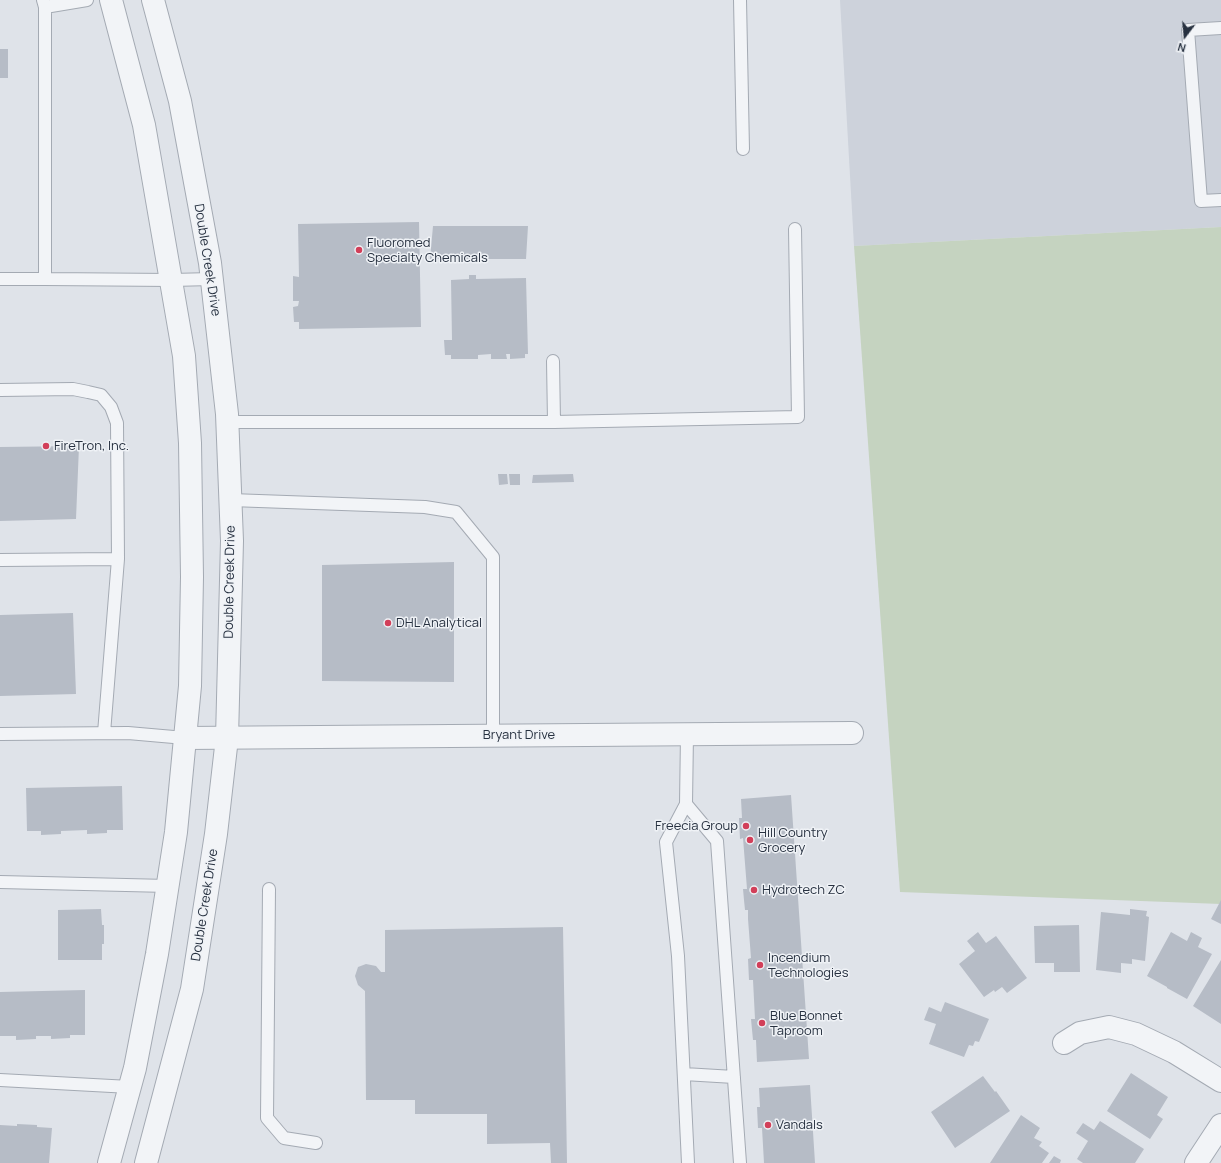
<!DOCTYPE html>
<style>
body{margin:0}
#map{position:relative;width:1221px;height:1163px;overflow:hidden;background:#dfe3e9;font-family:Manrope,sans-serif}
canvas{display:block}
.north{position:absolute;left:1165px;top:16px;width:40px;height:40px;-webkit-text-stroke:3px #eff2f6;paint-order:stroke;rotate:196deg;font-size:11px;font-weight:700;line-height:16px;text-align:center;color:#273140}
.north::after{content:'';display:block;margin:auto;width:14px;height:18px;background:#273140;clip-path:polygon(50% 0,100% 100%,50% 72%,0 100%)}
</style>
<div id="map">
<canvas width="1221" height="1163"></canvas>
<div class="north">N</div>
</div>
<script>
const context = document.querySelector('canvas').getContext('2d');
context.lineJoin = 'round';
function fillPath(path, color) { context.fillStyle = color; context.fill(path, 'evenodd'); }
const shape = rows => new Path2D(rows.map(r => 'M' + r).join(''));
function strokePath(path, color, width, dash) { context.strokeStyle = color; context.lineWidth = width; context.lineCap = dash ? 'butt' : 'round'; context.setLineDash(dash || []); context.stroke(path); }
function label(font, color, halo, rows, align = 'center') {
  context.font = font + ' Manrope,sans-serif'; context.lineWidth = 3; context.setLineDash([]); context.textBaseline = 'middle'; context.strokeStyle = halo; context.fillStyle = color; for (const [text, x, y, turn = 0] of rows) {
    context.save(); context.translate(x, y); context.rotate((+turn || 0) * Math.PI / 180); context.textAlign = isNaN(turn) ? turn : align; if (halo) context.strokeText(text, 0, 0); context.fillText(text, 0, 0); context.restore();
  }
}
fillPath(shape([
 [840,0,1221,0,1221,227,854,246]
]), '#cdd2db');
fillPath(shape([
 [1221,227,1221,904,900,892,854,246]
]), '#c5d3c0');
fillPath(shape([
 [0,49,8,49,8,78,0,78],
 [419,222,421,327,299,329,299,322,294,322,293,307,298,306,299,301,293,301,293,276,299,277,298,224],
 [433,226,528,226,526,259,430,259],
 [469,275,476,275,476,279,526,278,528,354,525,354,525,358,510,359,510,354,506,354,507,359,491,359,491,354,478,355,478,359,451,359,451,355,445,355,444,340,452,340,451,280,469,279],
 [79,446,76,519,0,521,0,447],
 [498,474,507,474,508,484,499,485],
 [509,474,520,474,520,485,510,485],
 [573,474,574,482,532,483,533,475],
 [454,562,454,682,322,681,322,565],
 [73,613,76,694,0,696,0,615],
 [122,786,123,830,107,830,107,833,87,834,87,830,61,831,61,834,41,835,41,831,27,831,26,788],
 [791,795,809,1059,757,1062,756,1040,753,1040,751,1019,755,1019,753,980,749,980,748,959,751,958,748,919,748,910,745,910,744,900,743,889,747,889,743,838,740,839,739,818,742,818,741,799],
 [1221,900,1221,924,1211,919],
 [101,909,102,925,104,925,104,944,102,944,102,960,58,960,58,910],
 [1130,909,1147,911,1146,916,1149,917,1145,961,1132,959,1132,964,1121,963,1121,973,1096,970,1101,912,1130,915],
 [1079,925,1080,972,1054,972,1054,963,1035,963,1034,926],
 [563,927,567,1163,551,1163,550,1143,487,1144,487,1114,415,1114,415,1100,366,1100,365,991,358,985,355,976,358,967,366,964,376,966,381,972,385,972,385,930],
 [978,932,986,943,996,936,1027,978,1007,993,1002,987,995,992,994,990,984,997,959,964,975,951,967,941],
 [1171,932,1187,941,1191,932,1202,938,1198,947,1212,954,1187,999,1167,988,1167,987,1147,976],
 [1221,960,1221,1024,1193,1006],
 [85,990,85,1035,70,1035,70,1038,51,1039,51,1036,36,1036,36,1039,16,1040,16,1036,0,1036,0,992],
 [945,1002,989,1019,979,1042,975,1041,973,1046,969,1045,964,1057,929,1044,936,1024,924,1020,929,1007,941,1012],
 [1131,1073,1168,1097,1157,1115,1163,1119,1150,1139,1107,1111],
 [983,1076,995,1092,996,1091,1010,1111,955,1148,931,1112],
 [810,1085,815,1163,764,1163,762,1128,758,1128,757,1107,760,1107,759,1088],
 [1021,1115,1040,1128,1034,1138,1042,1142,1039,1146,1049,1153,1042,1163,990,1163],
 [1100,1121,1144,1149,1135,1163,1083,1163,1077,1159,1088,1141,1076,1133,1083,1123,1094,1130],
 [17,1124,37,1125,37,1127,52,1128,49,1163,0,1163,0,1125,17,1126],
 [1054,1156,1061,1160,1060,1163,1049,1163]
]), '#b6bcc6');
const service = shape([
 [43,0,45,7,87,0],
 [740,0,743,149],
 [45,7,45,279,172,280,212,279],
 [1221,28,1188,30,1201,201,1221,200],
 [0,279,45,279],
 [0,390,73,389,88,392,101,395,111,407,117,423,118,559,104,733],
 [227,422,554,422,553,361],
 [554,422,798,417,795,229],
 [231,500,425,507,456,512,493,557,493,736],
 [0,560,118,559],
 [0,734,128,733,185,738],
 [687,734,686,804,666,842,678,956,688,1163],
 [686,804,717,841,740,1163],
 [0,882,168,886],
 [269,889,267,1118,284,1138,316,1143],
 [684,1074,734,1077],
 [0,1080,130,1087]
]);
const minor = shape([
 [185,738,852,733],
 [1064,1043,1080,1033,1109,1027,1136,1034,1174,1052,1221,1081],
 [1196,1163,1221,1125]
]);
const tertiary = shape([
 [109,1163,135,1068,157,954,176,832,190,686,192,577,190,443,184,356,144,125,111,0],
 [146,1163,192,989,216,834,227,738,232,541,227,414,210,263,180,101,153,0]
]);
strokePath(service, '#a4aab3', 14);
strokePath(minor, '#a4aab3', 24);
strokePath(tertiary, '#a4aab3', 24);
strokePath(service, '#f2f4f7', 12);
strokePath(minor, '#f2f4f7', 22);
strokePath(tertiary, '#f2f4f7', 22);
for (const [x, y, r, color] of [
 [359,250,4,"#d23f59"],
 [46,446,4,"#d23f59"],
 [388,623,4,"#d23f59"],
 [746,826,4,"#d23f59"],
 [750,840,4,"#d23f59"],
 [754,890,4,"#d23f59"],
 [760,965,4,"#d23f59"],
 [762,1023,4,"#d23f59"],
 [768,1125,4,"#d23f59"]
]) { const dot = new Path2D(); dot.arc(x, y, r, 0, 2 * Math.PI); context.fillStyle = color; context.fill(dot); strokePath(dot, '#eff2f6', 1.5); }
label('13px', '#273140', '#eff2f6', [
 ["Fluoromed",367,243],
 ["Specialty Chemicals",367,258],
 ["FireTron, Inc.",54,446],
 ["DHL Analytical",396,623],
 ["Freecia Group",738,826,"right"],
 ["Hill Country",758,833],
 ["Grocery",758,848],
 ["Hydrotech ZC",762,890],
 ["Incendium",768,958],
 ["Technologies",768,973],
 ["Blue Bonnet",770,1016],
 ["Taproom",770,1031],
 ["Vandals",776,1125]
], 'left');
label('13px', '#273140', '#eff2f6', [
 ["Double Creek Drive",207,260,81],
 ["Double Creek Drive",230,582,-89],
 ["Bryant Drive",519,735],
 ["Double Creek Drive",205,905,-81]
]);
</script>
